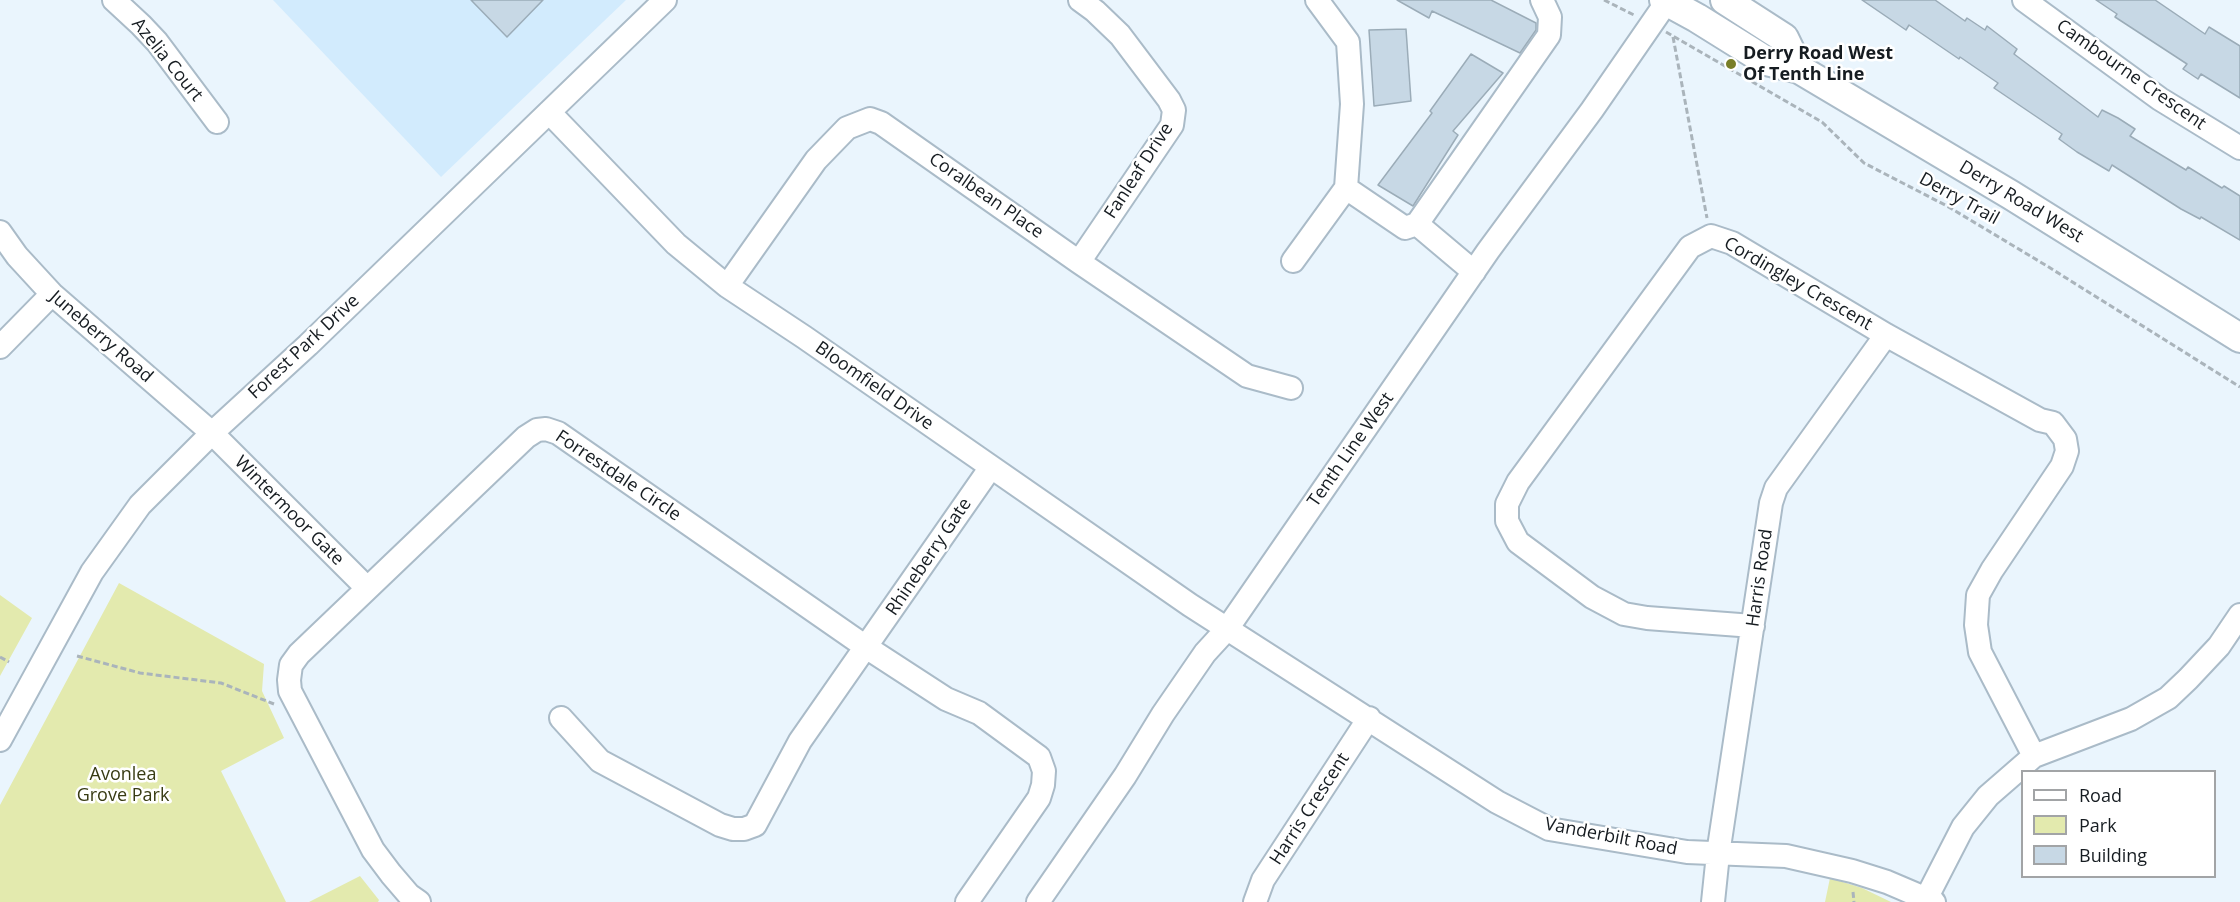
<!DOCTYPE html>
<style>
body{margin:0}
#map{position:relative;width:2240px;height:902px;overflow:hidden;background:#eaf5fd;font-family:"Open Sans",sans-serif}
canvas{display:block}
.legend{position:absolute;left:2021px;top:770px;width:195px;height:108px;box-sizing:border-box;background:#fff;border:2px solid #a2a4a6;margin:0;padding:8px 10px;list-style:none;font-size:18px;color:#161c21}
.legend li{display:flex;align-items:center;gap:12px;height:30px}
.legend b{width:30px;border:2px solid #a2a4a6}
</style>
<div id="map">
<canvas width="2240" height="902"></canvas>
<ul class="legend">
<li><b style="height:8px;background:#fff"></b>Road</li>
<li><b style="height:16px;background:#e3eaae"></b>Park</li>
<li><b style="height:16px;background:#c7d8e5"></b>Building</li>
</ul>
</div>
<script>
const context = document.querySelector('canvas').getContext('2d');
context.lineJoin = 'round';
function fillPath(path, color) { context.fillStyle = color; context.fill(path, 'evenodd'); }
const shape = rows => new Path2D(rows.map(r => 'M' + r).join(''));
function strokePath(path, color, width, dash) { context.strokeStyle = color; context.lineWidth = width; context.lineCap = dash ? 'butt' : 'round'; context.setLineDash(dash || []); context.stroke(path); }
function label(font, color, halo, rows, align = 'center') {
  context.font = font + ' "Open Sans",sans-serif'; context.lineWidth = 5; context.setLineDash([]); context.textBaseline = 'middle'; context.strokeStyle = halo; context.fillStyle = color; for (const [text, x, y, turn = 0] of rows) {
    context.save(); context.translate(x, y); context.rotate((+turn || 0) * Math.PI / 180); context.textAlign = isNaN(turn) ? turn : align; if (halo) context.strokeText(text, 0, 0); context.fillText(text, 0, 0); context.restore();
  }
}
fillPath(shape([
 [273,0,626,0,441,177]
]), '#d2ebfd');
fillPath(shape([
 [119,583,264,664,262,691,284,738,221,771,286,902,0,902,0,805],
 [0,595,32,618,0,676],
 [360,876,379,900,378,902,309,902],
 [1830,878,1862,888,1891,902,1825,902]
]), '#e3eaae');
const building = shape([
 [471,0,543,0,507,37,471,0],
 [1397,0,1491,0,1536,23,1536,30,1520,53,1432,11,1429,18,1397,0],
 [1862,0,1935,0,1965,21,1967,18,1985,30,1987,26,2017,49,2014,54,2098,117,2102,110,2118,118,2135,129,2130,136,2186,170,2188,167,2222,188,2224,186,2240,196,2240,240,2201,217,2200,219,2181,209,2112,165,2109,171,2077,152,2059,139,2062,134,1994,88,1998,83,1960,57,1959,59,1909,25,1906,30,1862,0],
 [2096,0,2155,0,2205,34,2209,27,2240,46,2240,98,2201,74,2198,79,2183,69,2187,64,2115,17,2117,14,2096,0],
 [1406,29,1411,101,1374,106,1369,30,1406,29],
 [1471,54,1503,73,1453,131,1458,135,1413,206,1378,185,1432,113,1430,111,1471,54]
]);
fillPath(building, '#c7d8e5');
strokePath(building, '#9bacb8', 1.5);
const minor = shape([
 [114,0,141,25,157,42,217,122],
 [2024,0,2160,99,2240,148],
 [549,112,676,244,727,286,804,337,1190,605,1497,802,1549,829,1687,852,1786,856,1852,871,1887,882,1934,902],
 [1346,188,1405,228,1417,224,1549,35,1550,17,1542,0],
 [1417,224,1474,272],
 [0,232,17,256,52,294,212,433,367,588],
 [1293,261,1346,188,1352,104,1348,42,1317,0],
 [1079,262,1172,125,1174,110,1169,100,1120,35,1095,11,1080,0],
 [727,286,816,160,847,128,870,119,881,123,1079,262,1247,376,1291,388],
 [0,347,52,294],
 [1753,626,1647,618,1624,614,1592,597,1518,542,1507,521,1507,504,1518,482,1690,247,1711,236,1732,243,1886,335,2040,420,2053,423,2065,439,2067,451,2062,466,1992,570,1978,595,1976,625,1980,652,2034,756],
 [561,718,600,761,720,825,733,829,744,829,755,825,800,741,991,467],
 [0,740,92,572,140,505,212,433,308,345,665,0],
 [1927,897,1963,827,1988,796,2034,756,2131,719,2168,698,2188,679,2219,646,2240,615],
 [419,902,409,895,391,874,373,850,290,691,289,680,291,665,299,654,526,437,537,430,546,429,558,433,866,647,946,699,979,713,1039,757,1044,771,1043,785,1039,798,967,902],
 [1038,902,1125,776,1163,714,1205,653,1227,629,1488,251,1592,110,1668,0],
 [1255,902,1263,880,1369,718],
 [1713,902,1718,854,1771,503,1776,488,1886,335]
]);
const major = shape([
 [1664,0,1697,18,1766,61,1799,69,2011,195,2240,338],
 [1725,0,1784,38,1799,69]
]);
strokePath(minor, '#aabbc8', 26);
strokePath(major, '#aabbc8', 32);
strokePath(shape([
 [1604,0,1634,15],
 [1666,32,1822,122,1864,163,1947,206,2047,266,2240,387],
 [1673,37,1707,218],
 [77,656,140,673,221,683,274,704],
 [0,657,9,662],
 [1853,892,1854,902]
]), '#aab4bb', 3, [6, 3]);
strokePath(minor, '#fff', 22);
strokePath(major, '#fff', 28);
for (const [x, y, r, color] of [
 [1731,64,6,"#787e28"]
]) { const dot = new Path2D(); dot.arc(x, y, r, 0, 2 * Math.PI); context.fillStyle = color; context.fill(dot); strokePath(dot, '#fff', 2); }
label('bold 18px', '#161c21', '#fff', [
 ["Derry Road West",1743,54],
 ["Of Tenth Line",1743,75]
], 'left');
label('18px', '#161c21', '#fff', [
 ["Azelia Court",167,60,51],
 ["Cambourne Crescent",2131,75,35],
 ["Fanleaf Drive",1139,171,-57],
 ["Coralbean Place",986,196,35],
 ["Derry Trail",1959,199,29],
 ["Derry Road West",2021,202,31],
 ["Cordingley Crescent",1798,284,30],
 ["Juneberry Road",101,337,41],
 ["Forest Park Drive",304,347,-43],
 ["Bloomfield Drive",874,386,35],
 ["Tenth Line West",1351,450,-55],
 ["Forrestdale Circle",618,476,34],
 ["Wintermoor Gate",289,511,45],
 ["Rhineberry Gate",929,557,-56],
 ["Harris Road",1760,578,-82],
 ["Harris Crescent",1310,809,-57],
 ["Vanderbilt Road",1611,837,11]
]);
label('18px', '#383b13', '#fff', [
 ["Avonlea",123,775],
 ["Grove Park",123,796]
]);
</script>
